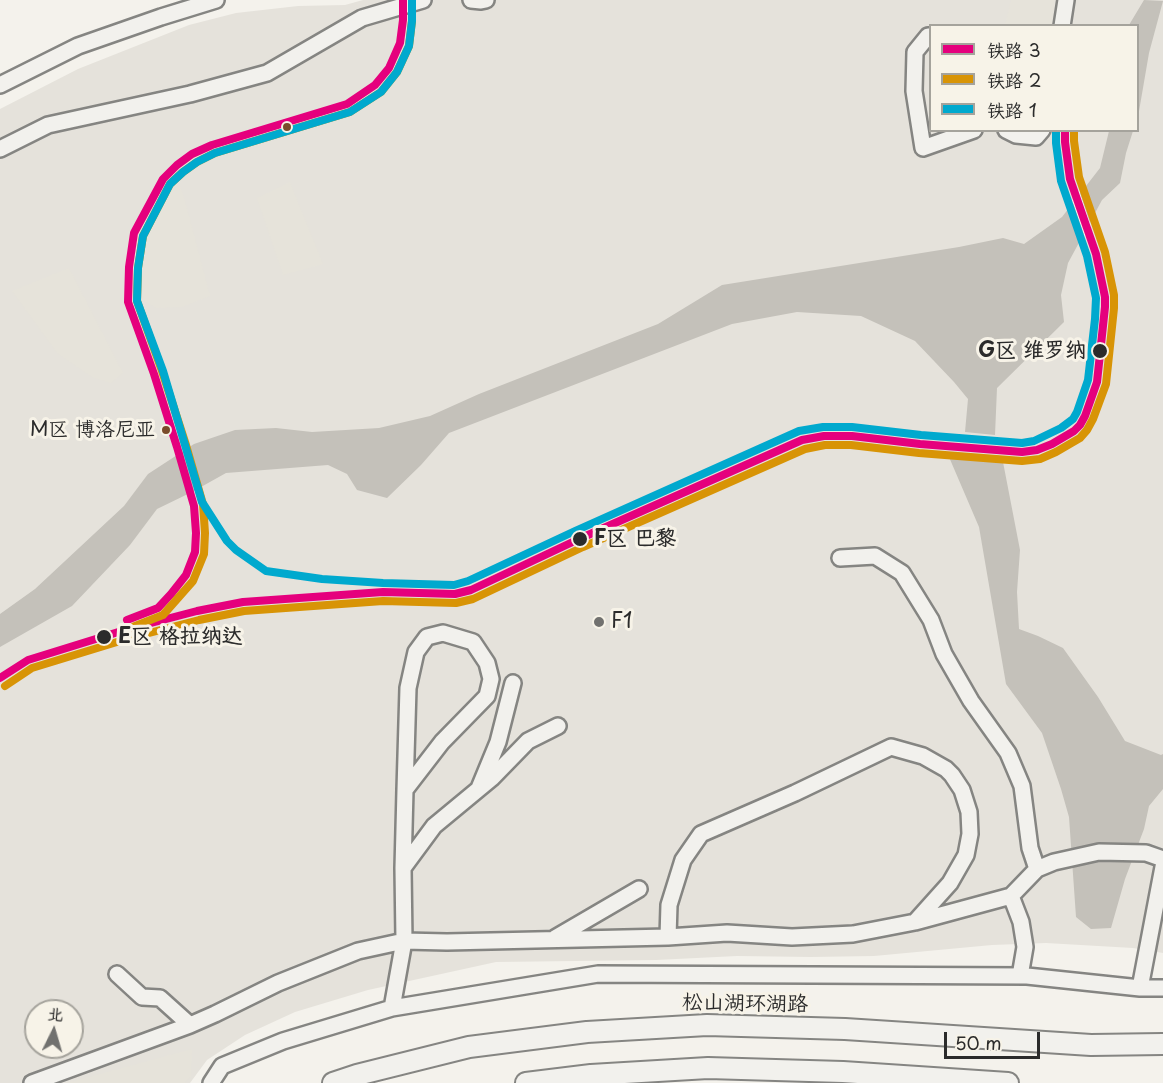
<!DOCTYPE html>
<meta charset="utf-8">
<style>
body{margin:0}
#map{position:relative;width:1163px;height:1083px;overflow:hidden;background:#f4f2ec;font-family:"Playpen Sans","LXGW WenKai TC",sans-serif}
canvas{display:block}
.legend{position:absolute;left:929px;top:24px;width:210px;height:108px;box-sizing:border-box;background:#f7f3e8;border:2px solid #a5a39c;margin:0;padding:8px 10px;list-style:none;font-size:18px;color:#2b2b2b}
.legend li{display:flex;align-items:center;gap:12px;height:30px}
.legend b{width:30px;border:2px solid #a5a39c}
.north{position:absolute;left:24px;top:999px;width:60px;height:60px;box-sizing:border-box;background:#f7f3e8;border:2px solid #a5a39c;border-radius:50%;rotate:5deg;font-size:16px;font-weight:700;line-height:24px;text-align:center;color:#2b2b2b}
.north::after{content:'';display:block;margin:auto;width:21px;height:27px;background:#71716f;clip-path:polygon(50% 0,100% 100%,50% 72%,0 100%)}
.scale{position:absolute;left:944px;top:1032px;width:96px;height:27px;box-sizing:border-box;border:3px solid #2b2b2b;border-top:0;padding-left:8px;font-size:18px;line-height:21px;white-space:nowrap;color:#2b2b2b;-webkit-text-stroke:4px #f7f3e8;paint-order:stroke}
</style>
<div id="map">
<canvas width="1163" height="1083"></canvas>
<ul class="legend">
<li><b style="height:8px;background:#e5007d"></b>铁路 3</li>
<li><b style="height:8px;background:#d89406"></b>铁路 2</li>
<li><b style="height:8px;background:#00a9ce"></b>铁路 1</li>
</ul>
<div class="north">北</div>
<div class="scale">50 m</div>
</div>
<script>
const context = document.querySelector('canvas').getContext('2d');
context.lineJoin = 'round';
function fillPath(path, color) { context.fillStyle = color; context.fill(path, 'evenodd'); }
const shape = rows => new Path2D(rows.map(r => 'M' + r).join(''));
function strokePath(path, color, width, dash) { context.strokeStyle = color; context.lineWidth = width; context.lineCap = dash ? 'butt' : 'round'; context.setLineDash(dash || []); context.stroke(path); }
function label(font, color, halo, rows, align = 'center') {
  context.font = font + ' "Playpen Sans","LXGW WenKai TC",sans-serif'; context.lineWidth = 6; context.setLineDash([]); context.textBaseline = 'middle'; context.strokeStyle = halo; context.fillStyle = color; for (const [text, x, y, turn = 0] of rows) {
    context.save(); context.translate(x, y); context.rotate((+turn || 0) * Math.PI / 180); context.textAlign = isNaN(turn) ? turn : align; if (halo) context.strokeText(text, 0, 0); context.fillText(text, 0, 0); context.restore();
  }
}
fillPath(shape([
 [363,0,1163,0,1163,953,1133,948,1046,943,992,945,874,956,811,957,737,956,656,960,496,962,368,990,295,1012,245,1035,207,1060,190,1083,0,1083,0,109,78,69,189,25,236,13,298,6,345,5],
 [930,26,1138,26,1138,130,930,130],
 [36,1011,72,1011,72,1047,36,1047]
]), '#e5e2db');
fillPath(shape([
 [1011,0,1054,0,1052,25,1005,25],
 [176,174,185,201,210,296,182,307,156,308,143,300,140,252,169,176],
 [290,182,323,264,283,275,257,198],
 [69,268,123,373,111,383,92,377,57,353,12,291],
 [192,1049,191,1076,185,1083,67,1083]
]), '#e6e3da');
fillPath(shape([
 [1144,0,1163,1,1149,53,1138,117,1138,26,1129,25],
 [1109,131,1133,131,1126,153,1120,183,1102,200,1068,263,1061,295,1064,322,997,388,995,435,965,432,968,399,954,382,915,341,861,316,797,312,732,324,449,433,421,465,387,498,357,490,347,474,328,465,226,473,192,492,157,509,130,545,72,606,0,647,0,614,35,589,124,506,148,474,194,444,235,430,276,428,312,432,379,428,430,416,479,394,658,324,722,285,959,247,1003,238,1024,244,1062,217,1100,168],
 [949,457,1003,462,1020,550,1017,592,1019,629,1038,636,1063,648,1098,697,1125,741,1161,755,1163,754,1163,789,1149,806,1144,829,1125,879,1111,928,1091,929,1076,917,1069,817,1061,789,1042,733,1006,684,979,527]
]), '#c4c1ba');
fillPath(shape([
 [1079,190,1091,226,1085,238,1072,200]
]), '#f4f2ec');
const minor = shape([
 [471,0,481,1,486,0],
 [1062,26,1066,0],
 [930,36,928,36,915,52,914,91,923,148,974,130],
 [0,85,78,46,161,17,216,0],
 [1006,130,1016,135,1036,137,1042,130],
 [0,149,48,125,190,94,267,73,362,18,423,0],
 [479,788,498,742,513,683],
 [403,868,434,826,492,778,528,741,558,726],
 [1037,869,1054,862,1099,852,1146,853,1163,859],
 [1011,896,1021,922,1025,947,1020,976],
 [668,937,669,905,683,860,701,834,795,793,891,747,923,756,946,769,952,775,962,790,969,812,970,834,966,855,950,883,915,922],
 [555,938,639,889],
 [117,974,142,997,160,998,190,1025],
 [1140,988,1163,867],
 [392,1008,404,941,447,942,668,937,727,933,792,937,853,934,915,922,1011,896,1037,869,1030,848,1022,786,1008,753,971,701,944,654,931,620,902,573,875,556,840,558],
 [32,1083,190,1025,215,1014,278,983,358,951,404,941,403,868,405,790,408,688,416,652,427,637,443,633,473,642,487,663,491,679,487,696,442,742,405,790],
 [211,1083,222,1066,283,1041,392,1008,598,974,1027,976,1140,988,1163,988]
]);
const major = shape([
 [333,1083,357,1075,469,1047,587,1032,707,1025,845,1029,1091,1045,1163,1044],
 [526,1083,591,1075,708,1068,843,1072,1008,1083]
]);
strokePath(minor, '#858582', 20);
strokePath(major, '#858582', 24);
strokePath(minor, '#f2f1ed', 15);
strokePath(major, '#f2f1ed', 20);
strokePath(shape([
 [127,620,158,608,171,594,186,575,195,552,196,533,194,506,177,447,154,374,128,302,129,267,134,233,163,179,177,165,192,154,212,145,347,104,375,85,389,68,400,43,403,20,403,0],
 [0,678,28,660,128,629,197,611,243,602,383,592,455,594,471,590,579,539,802,440,824,436,852,436,920,444,1022,452,1037,450,1052,444,1074,431,1080,425,1085,416,1097,382,1105,307,1105,297,1096,254,1070,179,1065,142,1065,130]
]), '#e5007d', 8);
strokePath(shape([
 [130,628,163,615,193,581,204,554,205,533,203,504,186,445,162,371,137,301,138,268,143,236,170,184,183,172,197,162,215,153,350,112,381,92,397,72,409,46,412,21,412,0],
 [5,686,32,668,130,638,199,620,244,611,383,601,456,603,473,599,583,547,805,449,825,445,851,445,919,453,1022,461,1040,459,1056,452,1080,438,1087,430,1093,419,1106,384,1114,308,1114,295,1105,252,1079,177,1074,141,1074,130]
]), '#d89406', 8);
strokePath(shape([
 [412,0,412,21,409,46,397,72,381,92,350,112,215,153,197,162,183,172,170,184,143,236,138,268,137,301,163,371,202,502,227,541,236,550,266,571,322,579,383,583,454,585,468,581,575,531,799,431,823,427,852,427,921,435,1022,443,1034,441,1061,428,1073,419,1077,412,1088,380,1095,319,1096,298,1087,256,1061,181,1056,143,1056,130]
]), '#00a9ce', 8);
for (const [x, y, r, color] of [
 [287,127,5,"#7a4b2a"],
 [1100,351,8,"#2b2b2b"],
 [166,430,5,"#7a4b2a"],
 [580,539,8,"#2b2b2b"],
 [599,622,6,"#71716f"],
 [104,637,8,"#2b2b2b"]
]) { const dot = new Path2D(); dot.arc(x, y, r, 0, 2 * Math.PI); context.fillStyle = color; context.fill(dot); strokePath(dot, '#f7f3e8', 2); }
label('20px', '#2b2b2b', '#f7f3e8', [
 ["M区 博洛尼亚",155,430]
], 'right');
label('bold 21px', '#2b2b2b', '#f7f3e8', [
 ["G区 维罗纳",1086,351,"right"],
 ["F区 巴黎",594,539],
 ["E区 格拉纳达",118,637]
], 'left');
label('21px', '#2b2b2b', '#f7f3e8', [
 ["F1",611,622]
], 'left');
label('21px', '#2b2b2b', '#f7f3e8', [
 ["松山湖环湖路",745,1004,1]
]);
</script>
